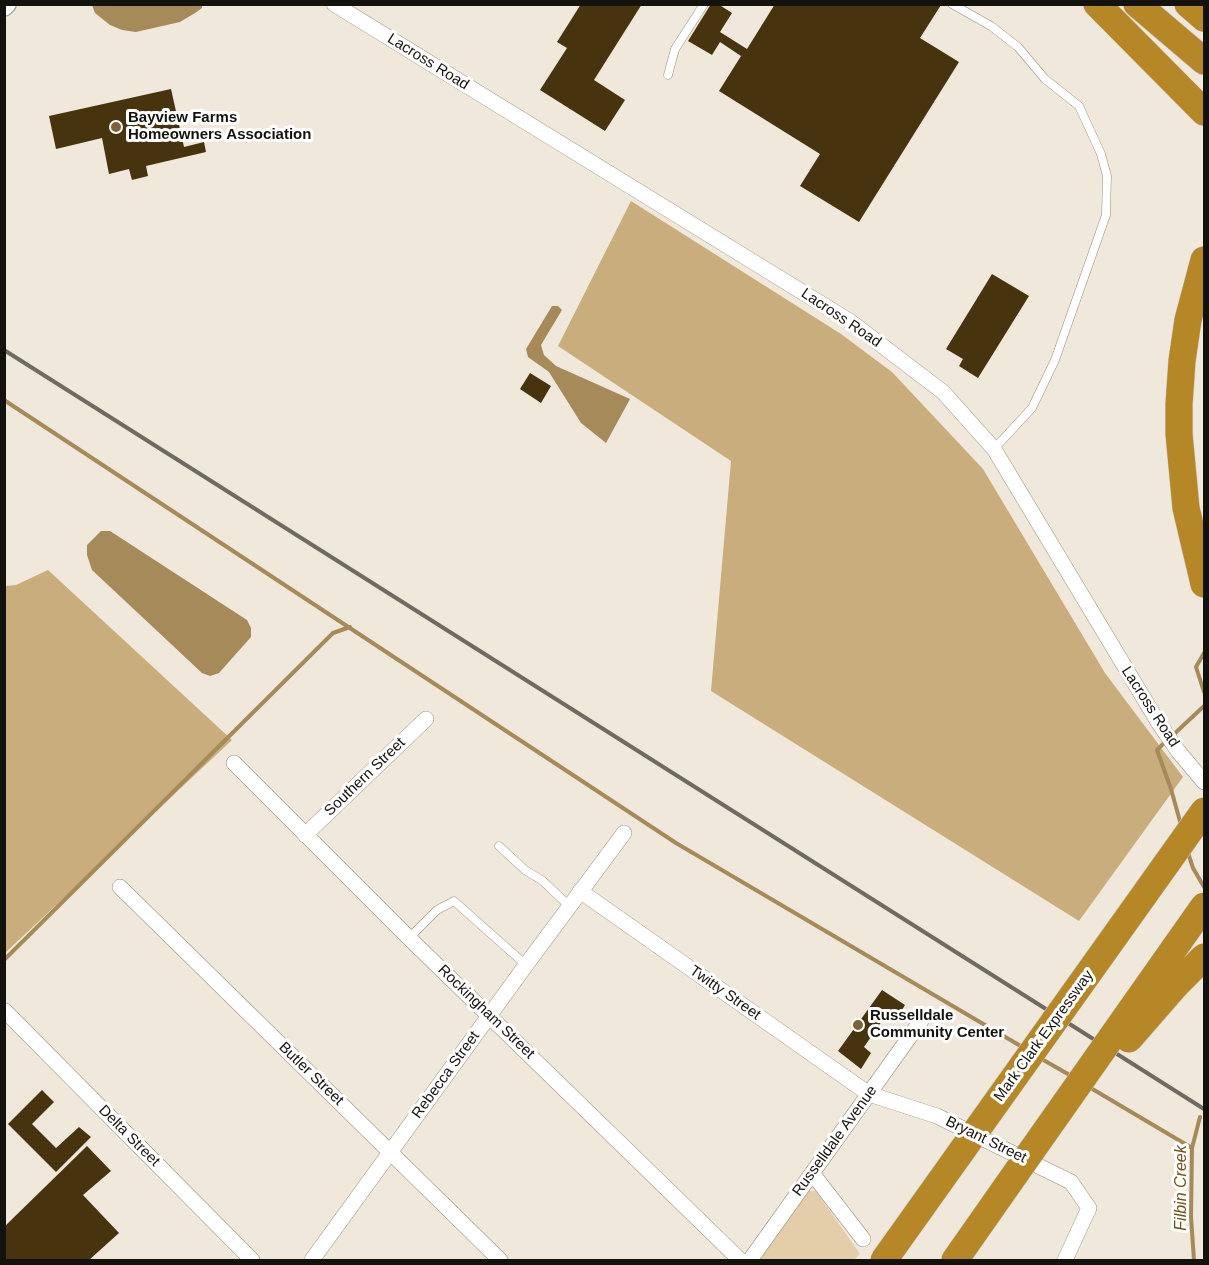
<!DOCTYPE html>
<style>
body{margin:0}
#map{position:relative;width:1209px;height:1265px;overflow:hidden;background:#f0e8db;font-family:Helvetica,sans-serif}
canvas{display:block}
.frame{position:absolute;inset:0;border:6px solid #14120d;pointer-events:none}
</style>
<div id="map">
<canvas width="1209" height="1265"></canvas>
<div class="frame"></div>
</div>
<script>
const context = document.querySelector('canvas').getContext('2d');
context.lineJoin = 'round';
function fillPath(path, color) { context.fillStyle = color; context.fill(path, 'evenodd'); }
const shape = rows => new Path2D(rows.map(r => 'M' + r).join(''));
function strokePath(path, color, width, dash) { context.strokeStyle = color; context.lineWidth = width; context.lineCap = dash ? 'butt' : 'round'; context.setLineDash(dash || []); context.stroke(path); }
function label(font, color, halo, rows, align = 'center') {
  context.font = font + ' Helvetica,sans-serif'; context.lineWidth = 6; context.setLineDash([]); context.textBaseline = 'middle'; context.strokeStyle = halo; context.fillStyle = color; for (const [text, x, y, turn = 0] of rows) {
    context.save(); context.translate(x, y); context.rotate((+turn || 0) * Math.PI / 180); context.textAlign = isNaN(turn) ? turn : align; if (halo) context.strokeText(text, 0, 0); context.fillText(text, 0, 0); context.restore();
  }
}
fillPath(shape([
 [808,1191,816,1191,860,1254,854,1260,758,1260]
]), '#e3cea9');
fillPath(shape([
 [631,201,841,334,892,372,983,469,1105,673,1183,777,1079,921,711,691,731,461,558,346],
 [48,570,232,740,5,953,5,586,16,585]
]), '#c9ad7c');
fillPath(shape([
 [92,5,202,5,202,8,195,13,180,22,136,32,122,30,110,25,95,13],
 [552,306,558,306,562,310,541,345,544,355,556,366,630,399,606,443,581,423,549,372,528,357,526,349],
 [101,531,110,531,247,620,251,628,251,637,219,673,210,676,202,673,92,570,87,555,87,545]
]), '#a68a5a');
strokePath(shape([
 [4,400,676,843,1024,1048],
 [1204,653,1196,667,1204,692],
 [1172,736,1204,706],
 [1166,741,1157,750,1171,789,1181,825],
 [1188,853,1193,868,1204,887],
 [4,960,333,633,350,627],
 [1040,1058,1073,1077],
 [1089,1087,1192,1148],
 [1194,1260,1191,1217,1192,1148,1200,1117]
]), '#a68a5a', 4);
fillPath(shape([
 [581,4,642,4,594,80,625,100,605,131,540,90,567,48,557,42],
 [711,4,718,4,732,13,720,32,747,49,775,4,941,5,920,38,959,62,859,222,800,186,820,154,719,91,741,56,720,42,712,55,688,41],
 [171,89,184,147,204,142,206,152,146,166,148,176,132,180,129,169,109,174,102,138,56,149,49,116],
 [992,274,1029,296,978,378,959,366,963,359,946,349],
 [530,373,551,386,541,403,520,389],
 [882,990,905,1005,895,1022,886,1015,864,1047,871,1053,861,1069,838,1051],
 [42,1090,54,1102,32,1124,56,1148,79,1127,91,1137,56,1172,8,1124],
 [87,1146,111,1171,83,1195,119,1233,89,1260,6,1260,4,1259,4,1227]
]), '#47340f');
const service = shape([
 [952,4,991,26,1018,47,1045,79,1079,106,1101,154,1107,176,1106,215,1055,360,1032,408,994,449],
 [668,75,675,49,704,4],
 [499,846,525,870,543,881,569,906],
 [409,938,437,910,454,901,526,965]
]);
const minor = shape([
 [334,4,851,322,943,392,994,449,1158,722,1178,751,1204,782],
 [234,763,409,938,740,1260],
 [305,835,426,719],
 [120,887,500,1260],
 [580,891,869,1094,937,1116,1071,1182,1089,1208,1065,1260],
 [5,1011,252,1260],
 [812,1173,863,1239],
 [312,1260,526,965,624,833],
 [750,1260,921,1021]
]);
const tertiary = shape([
 [4,7,7,4]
]);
const motorway = shape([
 [1097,4,1204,112],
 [1137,4,1204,61],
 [1188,4,1204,18],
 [1204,260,1188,320,1182,361,1179,404,1179,434,1186,508,1204,584],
 [955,1260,1016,1173]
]);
strokePath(service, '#968f83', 9);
strokePath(minor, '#968f83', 16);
strokePath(tertiary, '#968f83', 20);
strokePath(motorway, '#cbcbca', 28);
strokePath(service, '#fff', 8);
strokePath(minor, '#fff', 15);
strokePath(tertiary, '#fff', 18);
strokePath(motorway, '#b68726', 27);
strokePath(shape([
 [4,350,1204,1109]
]), '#6f6a62', 4);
const motorwayBridge = shape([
 [1129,1039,1176,985,1204,957],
 [1016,1173,1204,906],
 [884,1260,1204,811]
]);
strokePath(motorwayBridge, '#cbcbca', 28, []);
strokePath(motorwayBridge, '#b68726', 27);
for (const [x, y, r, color] of [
 [116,127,6,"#7c6234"],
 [858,1025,6,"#7c6234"]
]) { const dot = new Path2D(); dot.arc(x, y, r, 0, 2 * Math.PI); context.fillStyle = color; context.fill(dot); strokePath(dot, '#fff', 2); }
label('15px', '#14120d', '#fff', [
 ["Lacross Road",428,62,32],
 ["Lacross Road",841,318,34],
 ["Lacross Road",1150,707,57],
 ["Southern Street",365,777,-44],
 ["Twitty Street",725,993,35],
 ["Rockingham Street",486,1012,44],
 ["Mark Clark Expressway",1044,1036,-54],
 ["Butler Street",311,1074,44],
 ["Rebecca Street",446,1075,-54],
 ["Delta Street",129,1136,45],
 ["Bryant Street",986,1140,26],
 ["Russelldale Avenue",835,1141,-54]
]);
label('bold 15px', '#14120d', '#fff', [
 ["Bayview Farms",128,118],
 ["Homeowners Association",128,135],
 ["Russelldale",870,1016],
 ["Community Center",870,1033]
], 'left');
label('italic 16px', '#6f5219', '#fff', [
 ["Filbin Creek",1182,1188,-90]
]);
</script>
